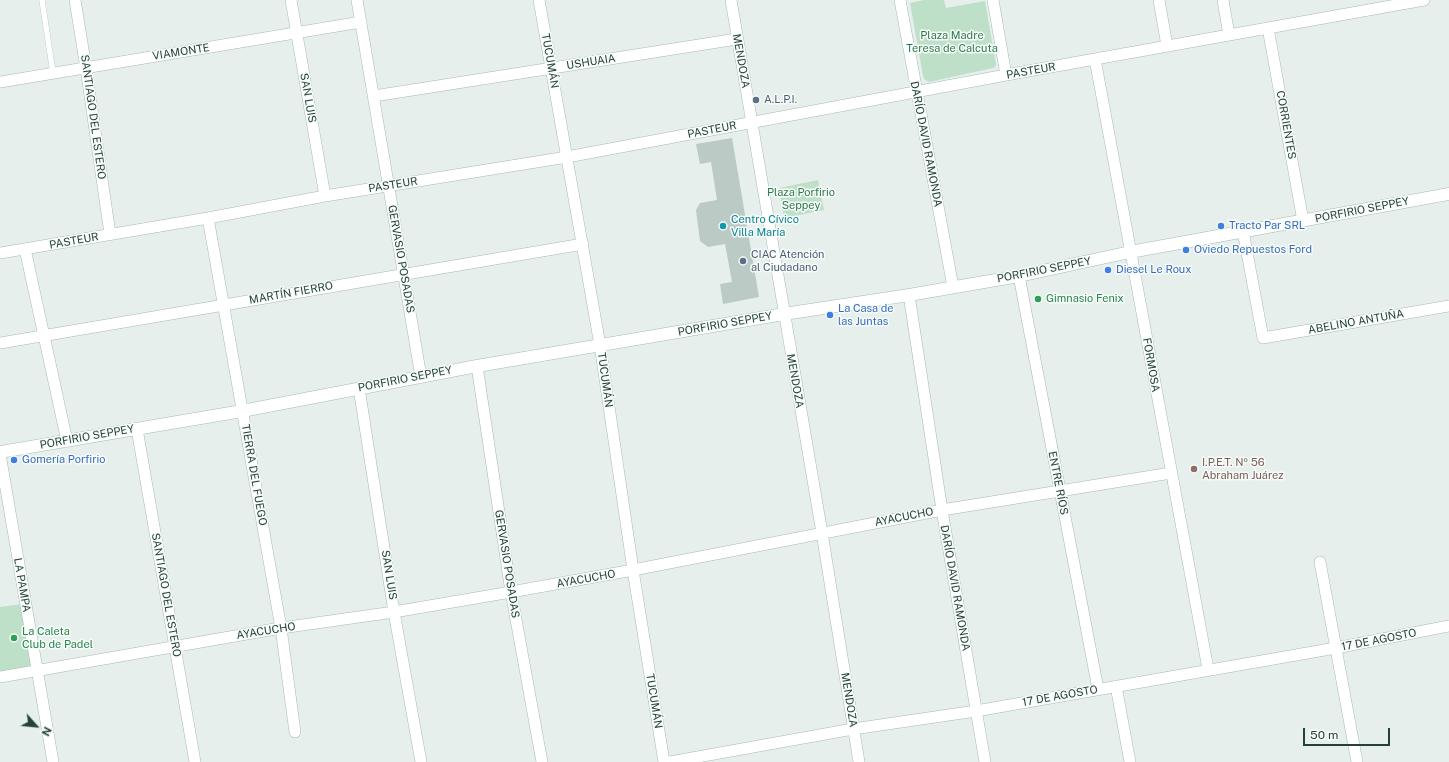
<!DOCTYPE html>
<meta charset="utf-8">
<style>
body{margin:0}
#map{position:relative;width:1449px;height:762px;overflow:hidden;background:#e6efeb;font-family:"Public Sans",sans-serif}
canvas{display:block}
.north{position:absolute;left:16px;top:706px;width:40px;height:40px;-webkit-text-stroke:3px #f7fbf9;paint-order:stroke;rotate:117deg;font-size:11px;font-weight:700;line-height:16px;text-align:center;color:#24423a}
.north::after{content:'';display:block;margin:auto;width:14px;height:18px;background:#24423a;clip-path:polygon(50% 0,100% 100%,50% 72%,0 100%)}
.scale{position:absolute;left:1303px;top:728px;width:87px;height:18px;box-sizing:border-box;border:2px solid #24423a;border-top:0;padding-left:5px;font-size:12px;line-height:14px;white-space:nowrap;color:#24423a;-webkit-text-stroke:3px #f7fbf9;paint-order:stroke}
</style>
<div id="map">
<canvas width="1449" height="762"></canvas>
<div class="north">N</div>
<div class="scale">50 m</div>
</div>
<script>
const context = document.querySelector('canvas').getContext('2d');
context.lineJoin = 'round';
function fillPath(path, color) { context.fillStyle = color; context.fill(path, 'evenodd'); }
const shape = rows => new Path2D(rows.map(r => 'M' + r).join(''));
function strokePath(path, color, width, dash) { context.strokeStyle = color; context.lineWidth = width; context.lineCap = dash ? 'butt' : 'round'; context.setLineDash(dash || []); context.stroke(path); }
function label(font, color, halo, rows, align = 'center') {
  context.font = font + ' "Public Sans",sans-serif'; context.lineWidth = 3; context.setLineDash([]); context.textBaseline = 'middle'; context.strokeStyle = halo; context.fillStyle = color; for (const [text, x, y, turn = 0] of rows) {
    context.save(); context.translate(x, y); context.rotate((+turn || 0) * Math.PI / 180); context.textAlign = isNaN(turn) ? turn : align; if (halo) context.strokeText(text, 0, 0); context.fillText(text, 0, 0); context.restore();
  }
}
fillPath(shape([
 [924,0,944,0,946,8,985,1,996,64,995,67,993,68,929,82,925,80,923,76,910,3],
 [818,180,824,210,784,218,779,188],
 [22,604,32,669,0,675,0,607]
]), '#bfe0c8');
fillPath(shape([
 [732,138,759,297,723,304,720,284,732,282,725,244,708,247,700,241,696,210,700,203,717,200,711,162,700,164,696,144]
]), '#bbcac4');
const lane = shape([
 [42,0,53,73]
]);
const street = shape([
 [75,0,86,68,110,234],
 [291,0,325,196],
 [357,0,421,377],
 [539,0,600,345,633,570,664,762],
 [731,0,822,533,859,762],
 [900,0,953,287],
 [993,0,1006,75],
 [1159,0,1167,46],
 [1223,0,1229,35],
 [1268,28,1303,221],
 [1095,59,1208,669],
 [0,82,361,22],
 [374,96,737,39],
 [208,218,281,628,295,732],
 [1243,231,1263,338,1449,306],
 [25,249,67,441],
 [0,253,208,218,325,196,567,157,1006,75,1424,0],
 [1019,276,1098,689],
 [909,295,942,510,985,762],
 [0,343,583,244],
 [477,366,511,592,542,762],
 [359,388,394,612,421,762],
 [137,429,195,762],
 [0,454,53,762],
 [1320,562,1357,762],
 [0,677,281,628,394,612,511,592,633,570,942,510,1171,473],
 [1116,686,1130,762],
 [670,762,853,729,976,711,1336,648,1449,626]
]);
const secondary = shape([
 [0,452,242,411,477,366,784,314,909,295,1019,276,1130,252,1449,194]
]);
strokePath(lane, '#a8b8b2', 6);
strokePath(street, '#a8b8b2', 12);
strokePath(secondary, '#a4bbb3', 13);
strokePath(lane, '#fff', 5.5);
strokePath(street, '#fff', 11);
strokePath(secondary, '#fff', 12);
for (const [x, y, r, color] of [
 [756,100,4,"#5c6f8a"],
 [723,226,4,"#0f9aa8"],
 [1221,226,4,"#3f7fe0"],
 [1186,250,4,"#3f7fe0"],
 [743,261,4,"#5c6f8a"],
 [1108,270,4,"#3f7fe0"],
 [1038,299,4,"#2e9e5b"],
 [830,315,4,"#3f7fe0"],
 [14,460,4,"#3f7fe0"],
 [1194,469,4,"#8d6e63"],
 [14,638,4,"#2e9e5b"]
]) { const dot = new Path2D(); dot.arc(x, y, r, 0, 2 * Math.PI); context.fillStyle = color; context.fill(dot); strokePath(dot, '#f7fbf9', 1.5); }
label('11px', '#2d7a4b', '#f7fbf9', [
 ["Plaza Madre",952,36],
 ["Teresa de Calcuta",952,49],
 ["Plaza Porfirio",801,193],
 ["Seppey",801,206]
]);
label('11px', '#24423a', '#f7fbf9', [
 ["VIAMONTE",181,52,-9],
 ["TUCUMÁN",550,61,80],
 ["MENDOZA",741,61,80],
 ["USHUAIA",591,62,-9],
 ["PASTEUR",1031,71,-10],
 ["SAN LUIS",308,98,80],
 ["SANTIAGO DEL ESTERO",93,117,82],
 ["CORRIENTES",1286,125,80],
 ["PASTEUR",712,130,-11],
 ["DARÍO DAVID RAMONDA",926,144,79],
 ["PASTEUR",393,185,-9],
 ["PORFIRIO SEPPEY",1362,210,-11],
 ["PASTEUR",74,241,-10],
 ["GERVASIO POSADAS",401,259,80],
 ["PORFIRIO SEPPEY",1044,270,-11],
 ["MARTÍN FIERRO",291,293,-10],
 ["ABELINO ANTUÑA",1356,322,-10],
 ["PORFIRIO SEPPEY",725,324,-10],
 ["FORMOSA",1151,365,80],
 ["PORFIRIO SEPPEY",405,379,-11],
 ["TUCUMÁN",605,380,82],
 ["MENDOZA",795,381,80],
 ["PORFIRIO SEPPEY",87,437,-10],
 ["TIERRA DEL FUEGO",254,475,80],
 ["ENTRE RÍOS",1058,483,79],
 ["AYACUCHO",904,517,-11],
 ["GERVASIO POSADAS",507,564,81],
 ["SAN LUIS",389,575,81],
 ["AYACUCHO",586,579,-10],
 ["LA PAMPA",22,585,80],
 ["DARÍO DAVID RAMONDA",955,588,80],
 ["SANTIAGO DEL ESTERO",166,595,80],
 ["AYACUCHO",266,631,-9],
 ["17 DE AGOSTO",1379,640,-11],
 ["17 DE AGOSTO",1060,696,-10],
 ["MENDOZA",849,700,81],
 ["TUCUMÁN",654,701,81]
]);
label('11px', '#4e5e75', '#f7fbf9', [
 ["A.L.P.I.",764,100],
 ["CIAC Atención",751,255],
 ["al Ciudadano",751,268]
], 'left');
label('11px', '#0d838f', '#f7fbf9', [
 ["Centro Cívico",731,220],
 ["Villa María",731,233]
], 'left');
label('11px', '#366cbe', '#f7fbf9', [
 ["Tracto Par SRL",1229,226],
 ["Oviedo Repuestos Ford",1194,250],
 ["Diesel Le Roux",1116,270],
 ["La Casa de",838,309],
 ["las Juntas",838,322],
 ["Gomería Porfirio",22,460]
], 'left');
label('11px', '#27864d', '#f7fbf9', [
 ["Gimnasio Fenix",1046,299],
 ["La Caleta",22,632],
 ["Club de Padel",22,645]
], 'left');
label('11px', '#785e54', '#f7fbf9', [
 ["I.P.E.T. Nº 56",1202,463],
 ["Abraham Juárez",1202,476]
], 'left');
</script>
